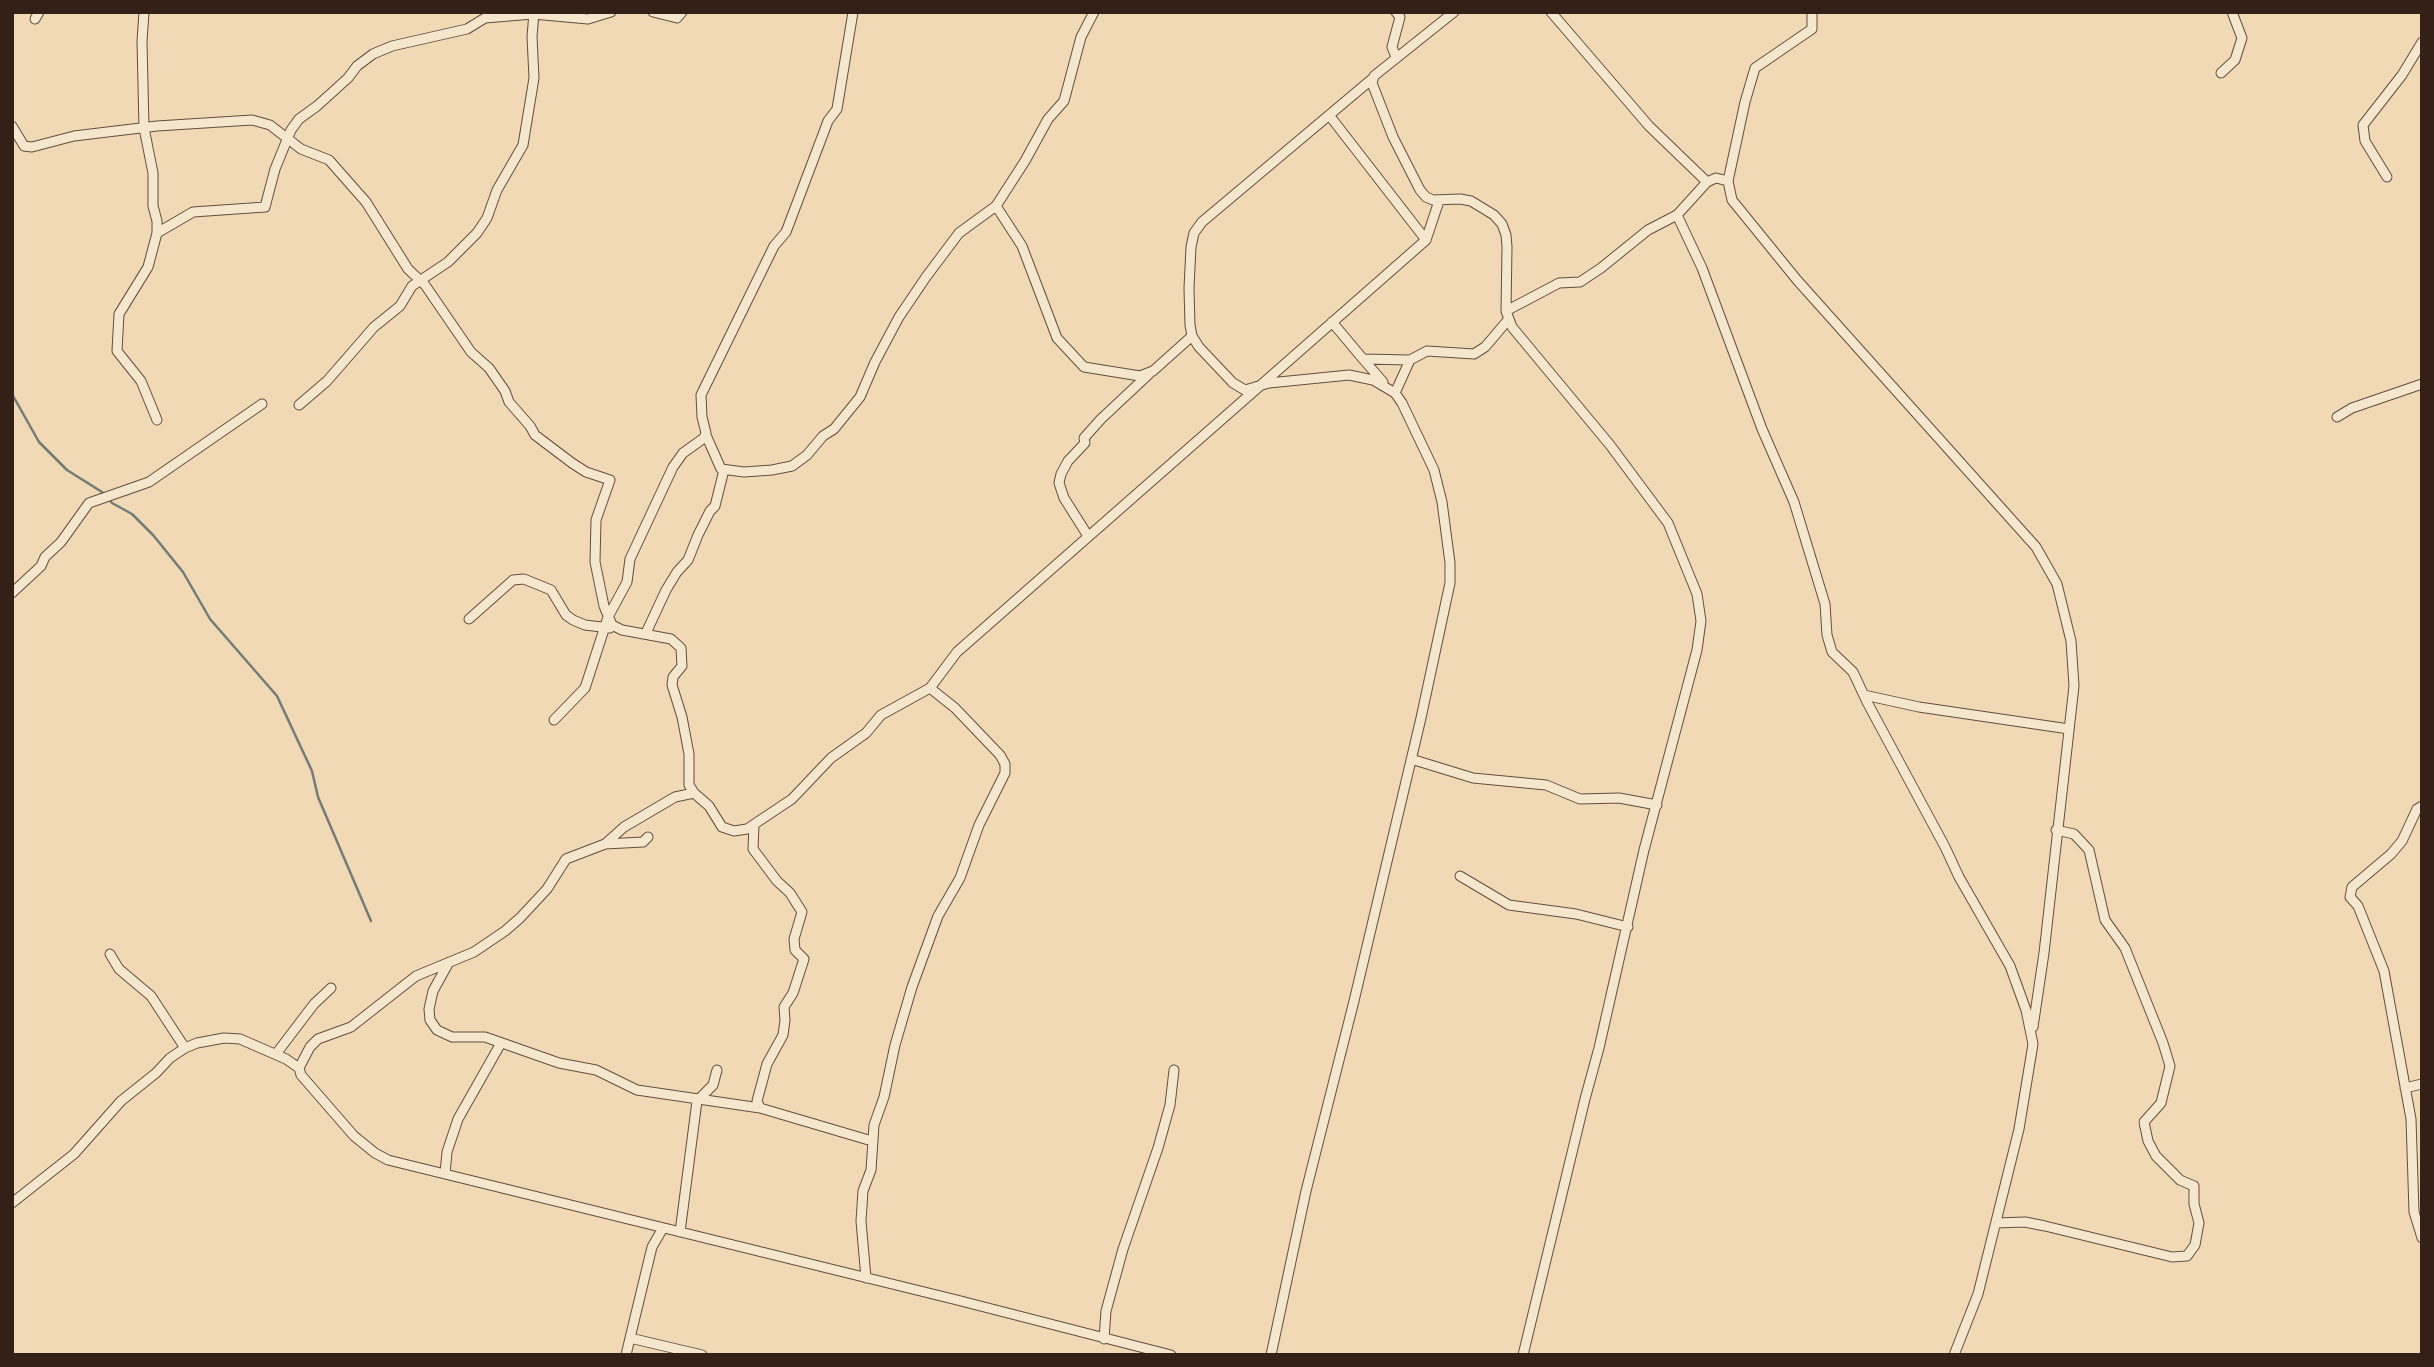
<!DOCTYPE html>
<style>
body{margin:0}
#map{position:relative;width:2434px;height:1367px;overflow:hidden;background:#f0d9b4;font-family:"Libre Caslon Text",serif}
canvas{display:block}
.frame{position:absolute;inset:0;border:14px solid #352018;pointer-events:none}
</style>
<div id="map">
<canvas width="2434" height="1367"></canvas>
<div class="frame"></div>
</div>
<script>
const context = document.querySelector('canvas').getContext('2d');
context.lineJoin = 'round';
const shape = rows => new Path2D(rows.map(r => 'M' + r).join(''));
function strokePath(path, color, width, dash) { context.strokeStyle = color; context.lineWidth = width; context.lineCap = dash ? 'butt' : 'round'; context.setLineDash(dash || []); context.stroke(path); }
strokePath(shape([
 [12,394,39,442,67,470,102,492,112,503,132,514,153,535,183,572,210,619,277,696,312,771,318,797,371,921]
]), '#757b78', 2.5);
const street = shape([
 [144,12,142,41,144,128,153,173,153,206,157,221,157,233],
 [653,12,677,18,682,12],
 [1454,12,1374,76,1372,83,1393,137,1420,190,1426,197,1433,200,1460,199,1471,201,1494,215,1502,224,1506,235,1507,247,1506,311,1512,327,1610,445,1668,523,1697,594,1701,621,1697,650,1644,850,1599,1048,1585,1099,1523,1355],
 [1551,12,1649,126,1707,182,1677,215,1702,268,1762,429,1794,502,1825,604,1827,635,1832,652,1853,672,1867,702,1945,847,1959,877,2010,966,2026,1010,2033,1044,2019,1129,1978,1294,1954,1355],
 [35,19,39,12],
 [1396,57,1392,47,1400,17,1396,12],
 [2221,73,2235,60,2242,38,2232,12],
 [12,126,24,146,32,147,74,136,157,126,252,120,270,125,301,149,329,160,366,202,408,269,425,285,471,352,489,368,505,391,509,402,530,426,535,435,572,463,586,472,610,480,596,520,595,562,604,606,612,625,622,630,671,639,681,648,682,666,673,677,672,685,682,717,689,754,689,785,694,793,709,806,722,827,734,831,747,829,792,799,831,758,866,733,881,715,930,688,957,652,1426,240,1329,115],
 [2387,177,2365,141,2363,125,2402,75,2422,42],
 [1728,181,1745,102,1755,68,1812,29,1812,12],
 [1707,182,1716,178,1728,181,1732,200,1797,280,2036,547,2057,584,2071,641,2074,686,2044,953,2033,1027],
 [996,206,1022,246,1057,338,1084,367,1140,376,1153,371,1192,336],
 [1426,240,1439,201],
 [1506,311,1559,283,1580,282,1601,268,1648,230,1677,215],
 [1332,322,1363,359,1410,360,1427,351,1474,354,1485,347,1508,320],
 [1363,359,1383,382],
 [1395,393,1410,360],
 [299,405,327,381,374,327,400,306,412,286,448,262,477,233,487,218,497,190,523,145,534,78,532,37,534,12],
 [2337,417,2352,408,2422,384],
 [157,420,141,381,117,351,119,314,148,267,157,233,193,212,265,207,275,169,291,130,299,119,317,106,348,78,357,66,373,54,392,46,467,29,485,18,533,14,588,19,611,12],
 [706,435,721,469,744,472,772,470,792,466,807,455,823,436,834,429,860,397,875,362,899,317,926,277,959,233,996,206,1025,161,1048,119,1064,101,1081,37,1094,12],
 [1088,536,1064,498,1059,483,1061,474,1068,461,1085,443,1084,438,1101,419,1149,374],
 [12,593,41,566,45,557,61,542,89,503,149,482,262,404],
 [469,619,513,580,524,579,551,590,566,615,573,620,585,625,610,628],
 [646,633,666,590,677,572,688,560,698,535,710,511,715,506,724,470],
 [1864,695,1919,707,2069,729],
 [554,720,585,688,608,617,627,582,630,559,673,467,683,453,704,438,706,433,702,417,701,395,774,246,786,232,828,121,837,109,853,12],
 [1411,759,1473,778,1546,785,1580,799,1619,798,1657,805],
 [2422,806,2417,809,2402,841,2391,854,2352,887,2350,897,2358,906,2384,971,2411,1119,2414,1212,2422,1238],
 [754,825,753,849,777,881,790,893,802,912,794,939,795,950,804,959,793,993,784,1007,785,1020,783,1035,767,1064,757,1101,760,1108],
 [605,844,624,827,675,797,694,793],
 [1460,876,1509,905,1576,914,1628,927],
 [110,954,119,969,151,996,185,1048],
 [449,962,433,991,429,1009,430,1020,437,1030,452,1037,485,1037,559,1063,596,1070,637,1090,760,1108,872,1141],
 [276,1054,314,1004,331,988],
 [299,1068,310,1047,318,1039,351,1027,416,976,474,952,505,931,520,918,547,889,566,859,605,844,643,842,648,837],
 [2405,1088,2422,1084],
 [445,1174,447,1152,458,1119,501,1043],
 [12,1203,74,1154,121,1101,156,1073,170,1058,185,1048,197,1043,224,1038,240,1039,286,1059,299,1068,301,1075,354,1136,375,1153,388,1160,957,1300,1171,1355],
 [1996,1223,2025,1222,2045,1226,2172,1257,2187,1256,2195,1245,2199,1223,2194,1204,2194,1186,2180,1180,2156,1156,2148,1141,2144,1122,2161,1103,2170,1066,2163,1043,2125,948,2105,920,2089,850,2074,834,2056,830],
 [663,1228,652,1247,630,1338,702,1355],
 [680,1232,697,1101,713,1085,717,1070],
 [866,1278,861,1221,863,1191,871,1170,874,1125,884,1097,895,1045,912,987,938,916,960,878,979,825,1005,773,1005,764,1000,755,955,708,930,688],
 [1104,1339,1106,1311,1123,1249,1158,1148,1170,1105,1174,1070],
 [626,1355,630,1338],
 [1271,1355,1306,1191,1354,1001,1421,718,1450,583,1450,563,1442,502,1434,470,1402,403,1395,393,1373,380,1349,375,1269,383,1245,390,1233,383,1199,347,1192,336,1190,325,1189,288,1191,247,1194,233,1202,222,1372,79]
]);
strokePath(street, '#644e3f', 11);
strokePath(street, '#f5e6ce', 9);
</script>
